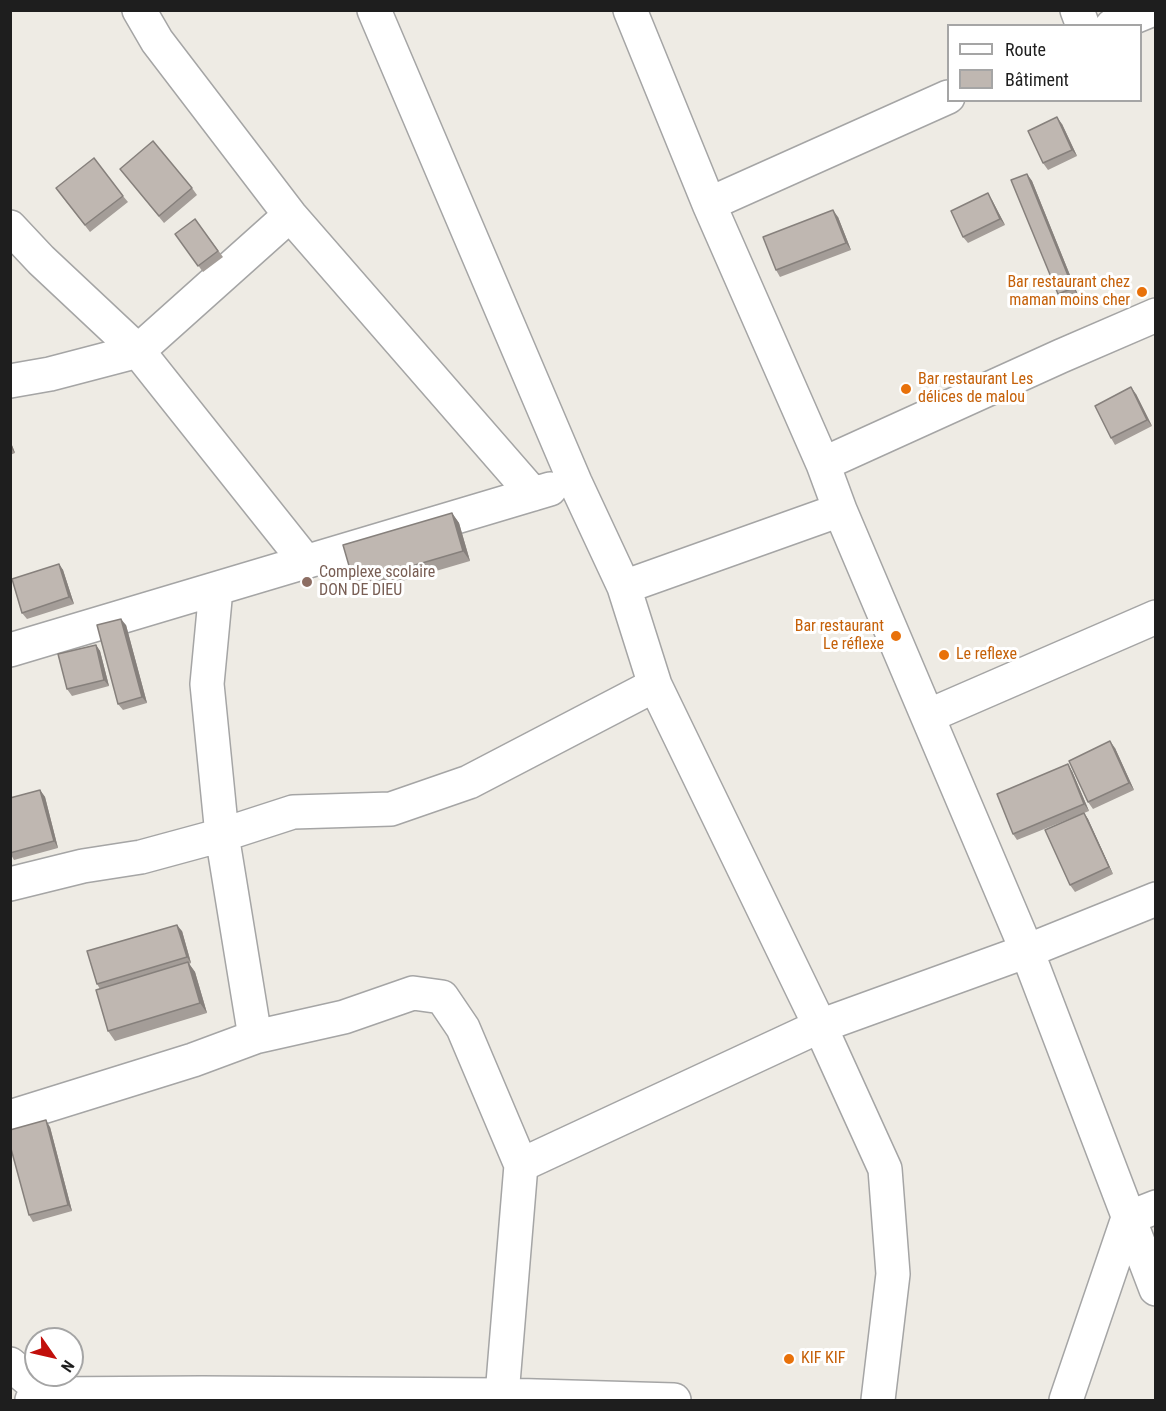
<!DOCTYPE html>
<meta charset="utf-8">
<style>
body{margin:0}
#map{position:relative;width:1166px;height:1411px;overflow:hidden;background:#eeebe4;font-family:"Roboto Condensed",sans-serif}
canvas{display:block}
.frame{position:absolute;inset:0;border:12px solid #1e1e1e;pointer-events:none}
.legend{position:absolute;left:947px;top:24px;width:195px;height:78px;box-sizing:border-box;background:#fff;border:2px solid #a5a5a5;margin:0;padding:8px 10px;list-style:none;font-size:18px;color:#1e1e1e}
.legend li{display:flex;align-items:center;gap:12px;height:30px}
.legend b{width:30px;border:2px solid #a5a5a5}
.north{position:absolute;left:24px;top:1327px;width:60px;height:60px;box-sizing:border-box;background:#fff;border:2px solid #a5a5a5;border-radius:50%;rotate:124deg;font-size:16px;font-weight:700;line-height:24px;text-align:center;color:#1e1e1e}
.north::after{content:'';display:block;margin:auto;width:21px;height:27px;background:#c10f0b;clip-path:polygon(50% 0,100% 100%,50% 72%,0 100%)}
</style>
<div id="map">
<canvas width="1166" height="1411"></canvas>
<div class="frame"></div>
<ul class="legend">
<li><b style="height:8px;background:#fff"></b>Route</li>
<li><b style="height:16px;background:#bfb7b1"></b>Bâtiment</li>
</ul>
<div class="north">N</div>
</div>
<script>
const context = document.querySelector('canvas').getContext('2d');
context.lineJoin = 'round';
const shape = rows => new Path2D(rows.map(r => 'M' + r).join(''));
function strokePath(path, color, width, dash) { context.strokeStyle = color; context.lineWidth = width; context.lineCap = dash ? 'butt' : 'round'; context.setLineDash(dash || []); context.stroke(path); }
function fillPath(path, color) { context.fillStyle = color; context.fill(path, 'evenodd'); }
function label(font, color, halo, rows, align = 'center') {
  context.font = font + ' "Roboto Condensed",sans-serif'; context.lineWidth = 6; context.setLineDash([]); context.textBaseline = 'middle'; context.strokeStyle = halo; context.fillStyle = color; for (const [text, x, y, turn = 0] of rows) {
    context.save(); context.translate(x, y); context.rotate((+turn || 0) * Math.PI / 180); context.textAlign = isNaN(turn) ? turn : align; if (halo) context.strokeText(text, 0, 0); context.fillText(text, 0, 0); context.restore();
  }
}
const minor = shape([
 [139,10,157,41,290,215,533,494],
 [374,10,575,482,624,587,655,685,820,1026,885,1169,893,1274,878,1400],
 [630,10,709,204,823,464,840,510,1027,951,1156,1289],
 [1077,10,1083,26],
 [1112,26,1151,10],
 [709,204,948,97],
 [10,227,41,260,138,351,306,562],
 [10,381,50,374,138,351,290,215],
 [823,464,1061,356,1156,315],
 [624,587,840,510],
 [216,589,207,684,222,835,255,1037],
 [10,650,550,489],
 [928,716,1156,617],
 [10,884,83,866,141,857,222,835,293,812,391,809,469,782,655,685],
 [10,1117,193,1060,255,1037,344,1017,413,993,442,997,463,1028,521,1165,502,1395],
 [521,1165,820,1026,1027,951,1156,899],
 [10,1364,53,1400],
 [32,1400,46,1394,202,1393,502,1395,674,1400],
 [1066,1400,1128,1218,1156,1207]
]);
strokePath(minor, '#a5a5a5', 36);
strokePath(minor, '#fff', 33);
fillPath(shape([
 [1062,124,1077,156,1048,170,1043,163],
 [120,169,192,188,197,195,164,223],
 [1027,174,1032,181,1078,295,1063,301,1058,294],
 [61,195,123,196,128,202,90,232],
 [992,200,1005,225,968,243,963,237],
 [838,217,851,250,780,277,776,270],
 [195,219,223,257,203,272,175,234],
 [1136,394,1152,426,1115,445,1111,438],
 [10,440,15,453,10,455],
 [452,513,459,523,470,561,361,593,354,583],
 [59,564,63,570,74,604,27,619,22,613],
 [126,625,147,703,123,710,118,704],
 [96,645,100,651,109,686,72,696,67,689],
 [1115,748,1134,790,1093,809,1088,802],
 [1072,771,1089,811,1084,813,1088,819,1113,874,1075,892,1070,885,1084,813,1017,840,1013,834],
 [40,790,45,797,58,848,14,860,10,853],
 [182,931,191,963,189,964,195,972,207,1013,115,1041,108,1031,100,989,97,984],
 [50,1127,72,1211,33,1222,29,1215]
]), '#a49d98');
fillPath(shape([
 [1057,117,1062,124,1077,156,1072,150],
 [1027,174,1032,181,1078,295,1073,288],
 [988,193,992,200,1005,225,1000,219],
 [833,210,838,217,851,250,846,243],
 [1131,387,1136,394,1152,426,1147,420],
 [10,440,15,453,10,447],
 [452,513,459,523,470,561,463,551],
 [59,564,63,570,74,604,69,597],
 [121,619,126,625,147,703,142,697],
 [96,645,100,651,109,686,104,680],
 [1110,741,1115,748,1134,790,1129,783],
 [1068,764,1072,771,1089,811,1084,804],
 [40,790,45,797,58,848,54,841],
 [1084,813,1088,819,1113,874,1109,867],
 [177,925,182,931,191,963,187,957],
 [188,962,195,972,207,1013,200,1003],
 [46,1120,50,1127,72,1211,68,1205]
]), '#86807c');
const building = shape([
 [1057,117,1072,150,1043,163,1028,131,1057,117],
 [153,141,192,188,159,216,120,169,153,141],
 [94,158,123,196,85,225,56,188,94,158],
 [1027,174,1073,288,1058,294,1011,180,1027,174],
 [988,193,1000,219,963,237,951,211,988,193],
 [833,210,846,243,776,270,763,237,833,210],
 [195,219,218,251,198,266,175,234,195,219],
 [1131,387,1147,420,1111,438,1095,406,1131,387],
 [452,513,463,551,354,583,343,545,452,513],
 [59,564,69,597,22,613,12,579,59,564],
 [121,619,142,697,118,704,97,625,121,619],
 [96,645,104,680,67,689,58,654,96,645],
 [1110,741,1129,783,1088,802,1069,761,1110,741],
 [1068,764,1084,804,1013,834,997,794,1068,764],
 [40,790,54,841,10,853,10,798,40,790],
 [1084,813,1109,867,1070,885,1045,830,1084,813],
 [177,925,187,957,97,984,87,951,177,925],
 [188,962,200,1003,108,1031,96,990,188,962],
 [46,1120,68,1205,29,1215,10,1145,10,1130,46,1120]
]);
fillPath(building, '#bfb7b1');
strokePath(building, '#86807c', 1.5);
for (const [x, y, r, color] of [
 [1142,292,6,"#e8710a"],
 [906,389,6,"#e8710a"],
 [307,582,6,"#8d6e63"],
 [896,636,6,"#e8710a"],
 [944,655,6,"#e8710a"],
 [789,1359,6,"#e8710a"]
]) { const dot = new Path2D(); dot.arc(x, y, r, 0, 2 * Math.PI); context.fillStyle = color; context.fill(dot); strokePath(dot, '#fff', 2); }
label('16px', '#c56008', '#fff', [
 ["Bar restaurant chez",1130,283,"right"],
 ["maman moins cher",1130,301,"right"],
 ["Bar restaurant Les",918,380],
 ["délices de malou",918,398],
 ["Bar restaurant",884,627,"right"],
 ["Le réflexe",884,645,"right"],
 ["Le reflexe",956,655],
 ["KIF KIF",801,1359]
], 'left');
label('16px', '#785e54', '#fff', [
 ["Complexe scolaire",319,573],
 ["DON DE DIEU",319,591]
], 'left');
</script>
